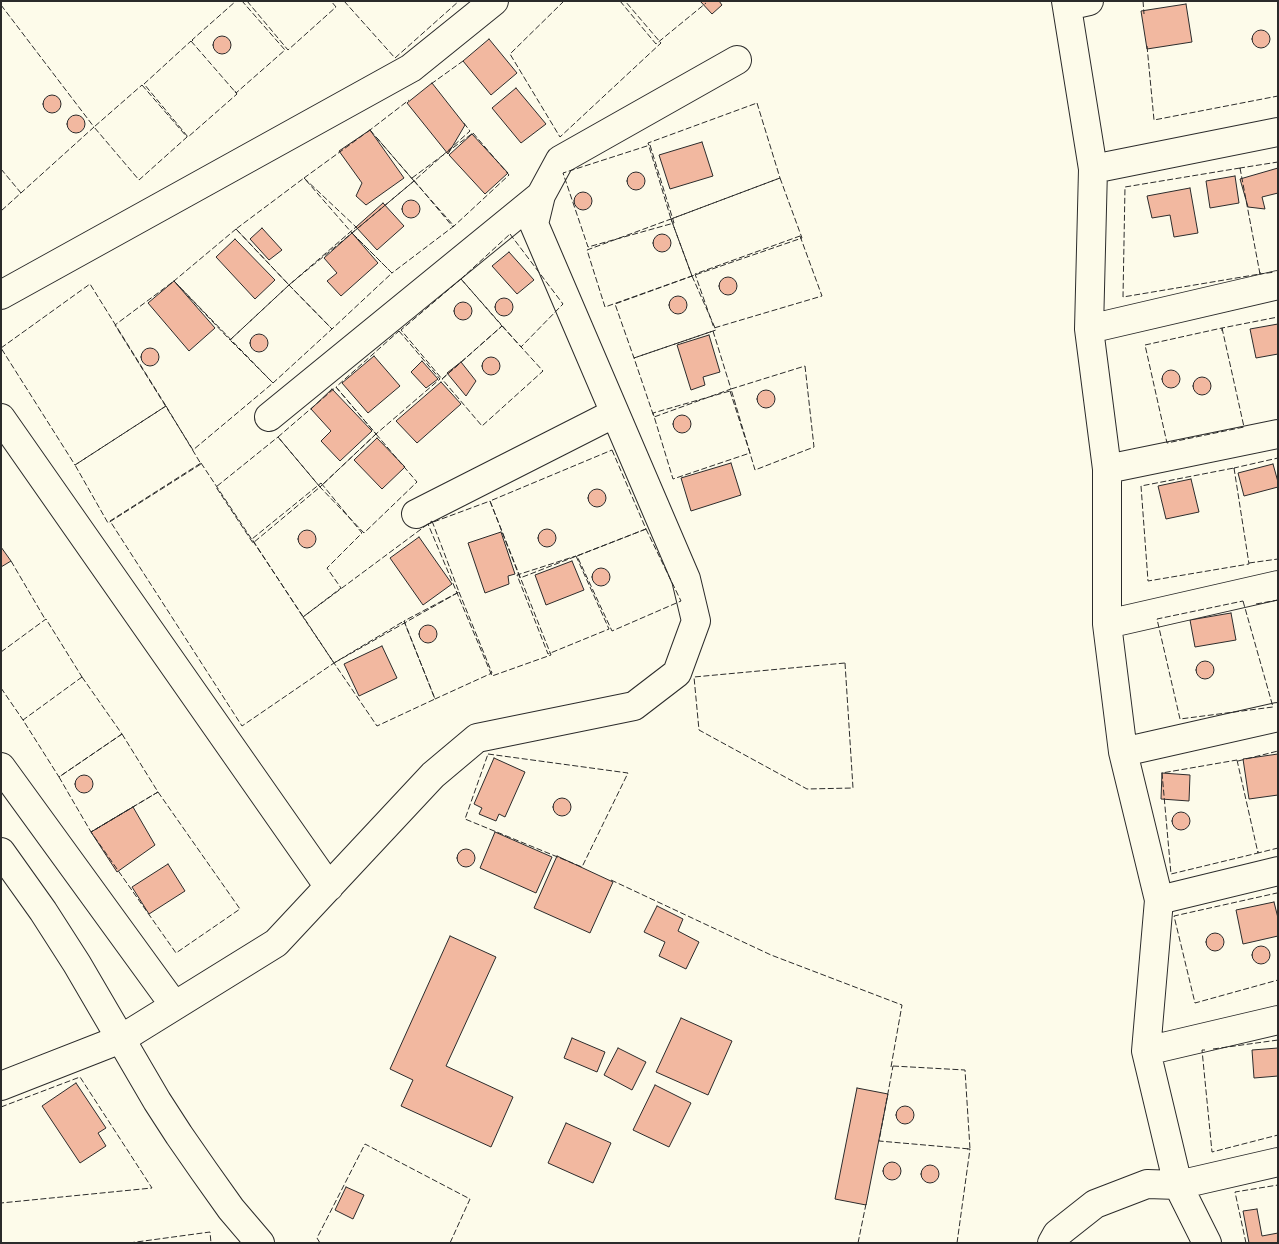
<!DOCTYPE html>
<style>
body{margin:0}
#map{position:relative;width:1279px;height:1244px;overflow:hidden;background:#fdfbea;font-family:"Work Sans",sans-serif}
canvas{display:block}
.frame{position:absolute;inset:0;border:2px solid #2b2b2b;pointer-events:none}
</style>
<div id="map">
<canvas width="1279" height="1244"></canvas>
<div class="frame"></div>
</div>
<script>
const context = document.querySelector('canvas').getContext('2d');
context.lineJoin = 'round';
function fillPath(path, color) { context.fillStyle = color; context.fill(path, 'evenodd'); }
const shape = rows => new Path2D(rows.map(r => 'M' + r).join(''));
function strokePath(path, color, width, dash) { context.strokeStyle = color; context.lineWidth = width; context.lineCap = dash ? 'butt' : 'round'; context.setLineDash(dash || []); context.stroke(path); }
const building = shape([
 [700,1,719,1,722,5,712,14,700,1],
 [1186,4,1192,42,1147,49,1141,11,1186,4],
 '1252 39a9 9 0 1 1 18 0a9 9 0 1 1-18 0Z',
 '213 45a9 9 0 1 1 18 0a9 9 0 1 1-18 0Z',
 [489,39,517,73,491,95,463,61,489,39],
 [432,83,465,125,448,154,407,103,432,83],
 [516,88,546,124,521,143,492,108,516,88],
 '43 104a9 9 0 1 1 18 0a9 9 0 1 1-18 0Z',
 '67 124a9 9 0 1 1 18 0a9 9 0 1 1-18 0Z',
 [370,130,404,178,366,205,356,196,362,183,339,151,370,130],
 [472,134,508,173,485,194,449,155,472,134],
 [702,142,713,176,670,189,659,155,702,142],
 [1278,168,1278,193,1262,197,1265,209,1248,207,1240,179,1278,168],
 '627 181a9 9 0 1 1 18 0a9 9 0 1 1-18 0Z',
 [1235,176,1239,203,1210,208,1206,181,1235,176],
 [1190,188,1198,233,1174,237,1170,215,1152,218,1147,196,1190,188],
 '574 201a9 9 0 1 1 18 0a9 9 0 1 1-18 0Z',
 '402 209a9 9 0 1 1 18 0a9 9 0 1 1-18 0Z',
 [383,203,404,226,377,250,356,227,383,203],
 [262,228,282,250,269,260,250,239,262,228],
 [352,233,378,263,341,296,327,281,337,273,324,258,352,233],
 '653 243a9 9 0 1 1 18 0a9 9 0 1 1-18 0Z',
 [235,239,275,280,255,299,216,257,235,239],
 [509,252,534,280,517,294,492,266,509,252],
 '719 286a9 9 0 1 1 18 0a9 9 0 1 1-18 0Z',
 [174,281,215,328,189,351,148,303,174,281],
 '669 305a9 9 0 1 1 18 0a9 9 0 1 1-18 0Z',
 '495 307a9 9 0 1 1 18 0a9 9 0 1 1-18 0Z',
 '454 311a9 9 0 1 1 18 0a9 9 0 1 1-18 0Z',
 [1278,324,1278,354,1256,358,1250,329,1278,324],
 '250 343a9 9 0 1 1 18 0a9 9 0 1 1-18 0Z',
 [709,335,720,372,703,377,705,385,691,390,677,345,709,335],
 '141 357a9 9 0 1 1 18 0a9 9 0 1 1-18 0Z',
 [374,356,400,386,368,413,342,383,374,356],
 '482 366a9 9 0 1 1 18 0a9 9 0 1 1-18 0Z',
 [422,361,438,379,426,388,411,372,422,361],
 [461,362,476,381,466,396,447,373,461,362],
 '1162 379a9 9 0 1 1 18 0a9 9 0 1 1-18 0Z',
 '1193 386a9 9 0 1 1 18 0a9 9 0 1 1-18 0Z',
 [441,382,461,404,417,443,396,421,441,382],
 [332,389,372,431,340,461,321,441,331,431,311,409,332,389],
 '757 399a9 9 0 1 1 18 0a9 9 0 1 1-18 0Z',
 '673 424a9 9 0 1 1 18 0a9 9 0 1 1-18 0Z',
 [377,438,405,467,382,489,354,460,377,438],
 [731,463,741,495,691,511,681,478,731,463],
 [1273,464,1278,482,1278,487,1244,496,1238,473,1273,464],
 [1191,479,1199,512,1166,519,1158,486,1191,479],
 '588 498a9 9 0 1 1 18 0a9 9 0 1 1-18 0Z',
 '538 538a9 9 0 1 1 18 0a9 9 0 1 1-18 0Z',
 '298 539a9 9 0 1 1 18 0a9 9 0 1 1-18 0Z',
 [501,532,515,574,508,576,509,584,485,593,468,543,501,532],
 [419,537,452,584,423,605,390,558,419,537],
 [1,547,11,561,1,567,1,547],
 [572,561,584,590,546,605,535,575,572,561],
 '592 577a9 9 0 1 1 18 0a9 9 0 1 1-18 0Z',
 [1231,613,1236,640,1195,647,1190,620,1231,613],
 '419 634a9 9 0 1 1 18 0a9 9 0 1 1-18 0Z',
 [382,646,397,678,359,696,344,664,382,646],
 '1196 670a9 9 0 1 1 18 0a9 9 0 1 1-18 0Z',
 [1278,754,1278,795,1249,799,1243,759,1278,754],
 [494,758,525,772,505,817,499,814,496,821,479,814,482,808,474,804,494,758],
 [1162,773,1190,775,1189,801,1161,799,1162,773],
 '75 784a9 9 0 1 1 18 0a9 9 0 1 1-18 0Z',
 '553 807a9 9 0 1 1 18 0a9 9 0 1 1-18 0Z',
 [133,807,155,845,117,872,91,832,133,807],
 '1172 821a9 9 0 1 1 18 0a9 9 0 1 1-18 0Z',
 [495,832,552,857,536,893,480,868,495,832],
 '457 858a9 9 0 1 1 18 0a9 9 0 1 1-18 0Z',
 [557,856,613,882,590,933,534,908,557,856],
 [168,864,185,891,149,914,132,887,168,864],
 [1274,902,1278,918,1278,936,1243,944,1236,910,1274,902],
 [657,906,683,919,678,931,699,942,686,969,659,956,665,942,644,932,657,906],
 '1206 942a9 9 0 1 1 18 0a9 9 0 1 1-18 0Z',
 [450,936,496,957,446,1066,513,1097,491,1147,401,1106,413,1080,390,1069,450,936],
 '1252 955a9 9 0 1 1 18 0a9 9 0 1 1-18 0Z',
 [681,1018,732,1041,708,1095,656,1072,681,1018],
 [572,1038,605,1052,597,1072,564,1058,572,1038],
 [618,1048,646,1062,632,1090,604,1075,618,1048],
 [1278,1048,1278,1076,1254,1078,1252,1050,1278,1048],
 [76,1083,106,1128,98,1133,106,1146,80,1163,42,1106,76,1083],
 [655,1085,691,1103,669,1147,633,1130,655,1085],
 [857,1088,888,1094,866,1205,835,1199,857,1088],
 '896 1115a9 9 0 1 1 18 0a9 9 0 1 1-18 0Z',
 [566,1123,611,1143,593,1183,548,1163,566,1123],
 '883 1171a9 9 0 1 1 18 0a9 9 0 1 1-18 0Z',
 '921 1174a9 9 0 1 1 18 0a9 9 0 1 1-18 0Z',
 [346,1187,364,1195,353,1219,335,1210,346,1187],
 [1257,1209,1262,1236,1278,1233,1278,1243,1249,1243,1243,1211,1257,1209]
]);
fillPath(building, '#f2b8a0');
strokePath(building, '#2b2b2b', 1);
const minor = shape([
 [1067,6,1089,1],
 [1093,169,1278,132],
 [1,295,411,68,494,1],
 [1089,329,1278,285],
 [269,417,541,195],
 [1,418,329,887],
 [1107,469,1278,434],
 [416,514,615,413],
 [1107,624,1278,585],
 [1123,752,1278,717],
 [1,767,174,1005],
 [1,852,43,911,77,964,157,1101,179,1135,204,1171,231,1209,260,1243],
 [1159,900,1278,871],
 [1146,1051,1278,1020],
 [1,1086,121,1039,276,943,433,775,477,738,634,706,677,673,696,621,686,579,534,224,541,195,560,160,737,60],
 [1052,1243,1057,1234,1095,1204,1147,1184,1178,1185,1146,1051,1159,900,1123,752,1107,624,1107,469,1089,329,1093,169,1066,1],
 [1207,1243,1178,1185,1278,1162]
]);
strokePath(minor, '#2b2b2b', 30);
strokePath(minor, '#fdfbea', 28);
strokePath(shape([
 [247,1,288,50,336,7,331,1],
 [344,1,395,58,459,1],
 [564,1,510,54,560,137,661,43,625,1],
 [620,1,656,44,706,3],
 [1143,1,1144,14],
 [1,5,94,127,1,211],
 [191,41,237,94,188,137,144,84,191,41],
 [193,41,192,40,236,1],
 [1147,46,1154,120,1278,96],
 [431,84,463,61],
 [142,85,187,137,139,180,94,127,142,85],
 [235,91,236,93,285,50,242,1],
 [757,103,780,178,671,219,648,143,757,103],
 [370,130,414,181,352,233,304,178,370,130],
 [372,132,370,130,409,100],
 [473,133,509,175,453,227,412,178,473,133],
 [377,138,414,181,470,131,463,122],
 [650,145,674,223,588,247,563,173,650,145],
 [1240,168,1260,274,1123,297,1125,187,1240,168],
 [1,169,21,193],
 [1240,169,1240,168,1278,162],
 [304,178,356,227,289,285,236,229,304,178],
 [780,178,802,238,692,276,671,219,780,178],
 [414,181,454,226,392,273,352,233,414,181],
 [671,219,692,276,605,307,587,250,671,219],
 [236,229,289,285,230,340,174,281,236,229],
 [352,233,392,273,332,329,289,285,352,233],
 [510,234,563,304,521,347,461,279,510,234],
 [800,236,822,296,714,328,695,274,800,236],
 [1260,272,1260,274,1275,272],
 [692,276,716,330,634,358,615,304,692,276],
 [461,279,502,326,442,379,401,330,461,279],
 [174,281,273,383,193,450,115,325,174,281],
 [289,285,332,329,273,383,230,340,289,285],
 [502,326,543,371,482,426,442,379,502,326],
 [1222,328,1244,427,1167,443,1145,345,1222,328],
 [399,331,440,379,376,434,336,387,399,331],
 [713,331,731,389,654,417,634,358,713,331],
 [1222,331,1222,328,1278,317],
 [1,348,90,284,166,406,75,465,1,348],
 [805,366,814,447,755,470,731,389,805,366],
 [336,387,376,434,320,487,278,437,336,387],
 [730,391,750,453,673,479,653,413,730,391],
 [166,406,201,464,108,523,75,465,166,406],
 [376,434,417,482,364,533,320,487,376,434],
 [278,437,320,487,253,543,216,487,278,437],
 [612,450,646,529,520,578,490,501,612,450],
 [201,463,334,663,242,726,110,521,201,463],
 [1234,468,1249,564,1148,581,1141,486,1234,468],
 [1234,469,1234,468,1278,458],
 [321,483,362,533,327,568,341,588,303,617,252,539,321,483],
 [490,501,551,655,492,676,428,524,490,501],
 [432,521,459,592,334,663,303,617,432,521],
 [646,529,681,601,612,631,577,556,646,529],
 [576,556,609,629,548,654,517,575,576,556],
 [11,561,45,619],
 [1249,563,1278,559],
 [459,592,492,673,435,699,404,621,459,592],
 [1243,601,1273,707,1180,719,1157,619,1243,601],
 [1256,604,1278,600],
 [404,621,435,699,377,726,334,663,404,621],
 [1,652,46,619,82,677,80,678],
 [845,663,853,788,807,789,699,730,694,677,845,663],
 [82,677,122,734,59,777,23,720,82,677],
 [1,688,23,720,24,720],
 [122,734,158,792,91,832,59,777,122,734],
 [488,754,628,773,582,867,465,819,488,754],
 [1237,760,1258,853,1171,874,1162,773,1237,760],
 [1238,761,1278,751],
 [158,792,240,909,176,953,91,832,158,792],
 [1258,851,1258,853,1278,848],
 [611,880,771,955,902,1005,891,1067],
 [1278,894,1277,893,1174,916,1195,1003,1278,980],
 [1213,1049,1278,1040],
 [1205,1050,1202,1050,1212,1152,1278,1135],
 [893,1066,965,1070,970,1149,879,1141,893,1066],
 [1,1107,80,1077,152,1188,1,1203],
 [129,1243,210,1232,211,1243],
 [320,1243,317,1238,365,1144,470,1199,450,1243],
 [858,1243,866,1204],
 [957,1243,970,1149,967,1149],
 [1246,1243,1235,1192,1278,1185]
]), '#2b2b2b', 1, [6, 2.5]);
</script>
